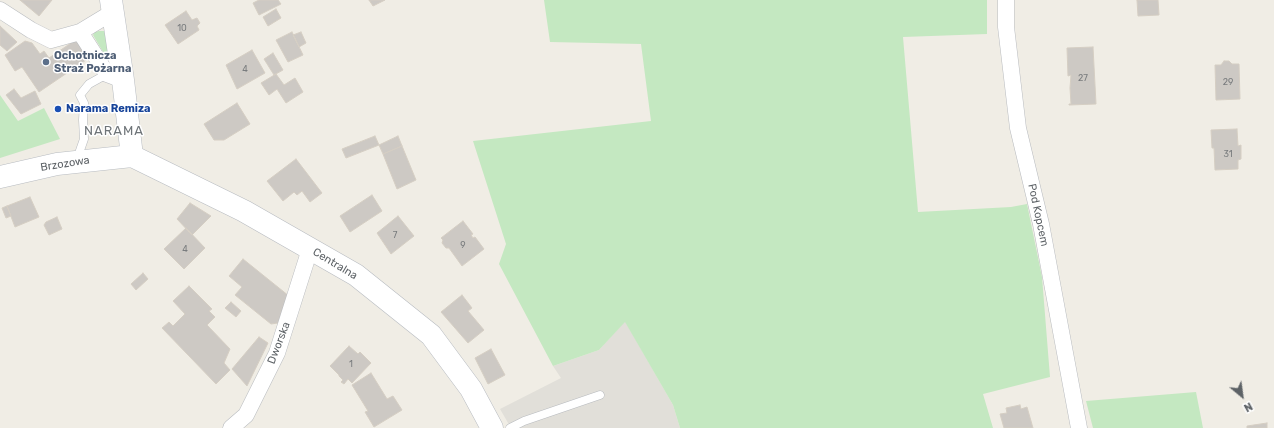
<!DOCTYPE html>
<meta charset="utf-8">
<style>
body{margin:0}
#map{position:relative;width:1274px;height:428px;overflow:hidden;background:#f0ede5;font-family:Rubik,sans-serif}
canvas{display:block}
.north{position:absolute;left:1222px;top:376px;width:40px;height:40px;-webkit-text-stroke:3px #fff;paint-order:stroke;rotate:151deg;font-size:11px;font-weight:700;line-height:16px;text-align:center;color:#5d6266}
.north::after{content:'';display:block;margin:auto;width:14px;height:18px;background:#5d6266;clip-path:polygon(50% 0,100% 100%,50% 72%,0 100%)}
</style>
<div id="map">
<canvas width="1274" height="428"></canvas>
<div class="north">N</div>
</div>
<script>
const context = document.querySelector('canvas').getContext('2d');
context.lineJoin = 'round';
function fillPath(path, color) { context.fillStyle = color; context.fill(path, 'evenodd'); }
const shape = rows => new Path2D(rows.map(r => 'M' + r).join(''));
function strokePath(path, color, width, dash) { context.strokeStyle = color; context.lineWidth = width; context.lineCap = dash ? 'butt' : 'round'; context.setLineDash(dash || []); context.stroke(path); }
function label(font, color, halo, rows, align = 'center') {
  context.font = font + ' Rubik,sans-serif'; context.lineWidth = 3; context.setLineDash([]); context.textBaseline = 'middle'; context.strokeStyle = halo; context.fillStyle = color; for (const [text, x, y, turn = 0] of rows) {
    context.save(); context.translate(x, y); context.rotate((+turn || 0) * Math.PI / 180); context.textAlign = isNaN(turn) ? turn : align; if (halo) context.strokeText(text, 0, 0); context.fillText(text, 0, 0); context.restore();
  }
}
fillPath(shape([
 [625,321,673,405,680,428,511,428,500,409,561,378,553,366,599,350]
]), '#e1dfd9');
fillPath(shape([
 [544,0,987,0,987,34,903,37,918,212,1011,207,1027,204,1042,277,1050,377,983,394,993,428,680,428,673,405,625,322,599,350,553,366,499,264,506,244,473,141,651,121,641,44,550,42],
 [99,31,105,31,111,57,106,57,93,35,95,32],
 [0,95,18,121,44,108,60,139,0,158],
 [1196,392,1203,428,1093,428,1086,401]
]), '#c4e8c1');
const building = shape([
 [20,0,52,0,39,16,20,0],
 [259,0,278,0,281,4,259,15,253,3,259,0],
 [369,0,385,0,373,6,369,0],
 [1137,0,1158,0,1159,15,1138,16,1137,0],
 [276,9,281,18,268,26,263,17,276,9],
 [186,11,192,20,197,18,200,23,197,26,199,30,178,44,165,25,186,11],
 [0,26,17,42,7,51,0,45,0,26],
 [292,32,303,55,288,62,276,40,292,32],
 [301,32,306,43,299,47,293,35,301,32],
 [77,39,89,58,39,92,22,67,15,71,5,55,25,41,32,43,40,54,44,51,49,58,77,39],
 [1093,47,1096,104,1069,105,1069,104,1071,104,1070,88,1071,75,1068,76,1067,48,1093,47],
 [252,50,265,73,237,89,226,65,252,50],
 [273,53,283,70,274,75,264,59,273,53],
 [1224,61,1229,61,1232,64,1239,64,1240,99,1216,100,1215,65,1221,65,1224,61],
 [276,74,284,85,295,78,303,92,286,103,277,89,269,95,261,83,276,74],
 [14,89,21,98,35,91,41,104,21,114,6,95,14,89],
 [237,103,250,124,224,140,214,140,204,124,237,103],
 [1237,129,1238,146,1241,145,1241,159,1238,160,1238,169,1215,170,1214,148,1212,148,1211,130,1237,129],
 [375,136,379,145,346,158,342,149,375,136],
 [398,136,402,146,383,154,379,145,398,136],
 [402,146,416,180,397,189,383,154,402,146],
 [296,159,322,193,310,202,302,191,297,195,294,192,283,201,267,181,296,159],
 [372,195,382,211,350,232,340,216,372,195],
 [30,197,39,217,15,227,7,206,30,197],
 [190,203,211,216,192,235,177,219,190,203],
 [7,206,11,216,6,218,2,208,7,206],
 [398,216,414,236,391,254,377,233,398,216],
 [57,217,62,229,49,235,44,225,46,222,57,217],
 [463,221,473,234,471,235,473,238,475,237,484,249,462,266,449,248,446,248,442,243,443,240,441,238,463,221],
 [186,228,205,248,184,269,164,249,186,228],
 [243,259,289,296,278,323,271,324,235,295,242,287,229,276,243,259],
 [143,273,148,279,136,290,131,284,143,273],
 [189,286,212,309,209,311,215,317,207,325,230,349,224,363,230,370,216,384,162,328,169,322,173,326,185,314,173,301,189,286],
 [462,295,472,308,468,311,484,330,468,343,441,312,462,295],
 [231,302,241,311,236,317,225,308,231,302],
 [259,337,268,343,247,386,232,369,259,337],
 [349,346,358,354,360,352,371,363,352,383,348,379,344,384,341,382,343,380,339,376,339,375,330,366,349,346],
 [491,349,505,375,488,384,475,358,491,349],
 [371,373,387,399,393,396,402,410,374,427,365,412,368,411,352,385,371,373],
 [1020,405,1021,409,1027,407,1033,428,1004,428,1000,414,1007,413,1006,408,1020,405],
 [1267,423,1267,428,1247,428,1247,426,1267,423]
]);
fillPath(building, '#cdc9c4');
strokePath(building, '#d5cec3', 1);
const lane = shape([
 [77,159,84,139,83,120,84,103,80,95,89,84,107,74],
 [510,428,524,421,600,395]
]);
const street = shape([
 [1006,0,1006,27,1018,128,1041,224,1079,428],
 [0,10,31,30,51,40,80,32,113,12],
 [80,32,107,74,123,80],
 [231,428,246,415,277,353,310,249]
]);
const secondary = shape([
 [111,0,123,80,132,156],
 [132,156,244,211,356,275,431,335,471,389,492,428],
 [0,177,57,164,132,156]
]);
strokePath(lane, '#b8bbbf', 9);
strokePath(street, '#b8bbbf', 17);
strokePath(secondary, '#b7bbc0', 23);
strokePath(lane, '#fff', 8);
strokePath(street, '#fff', 16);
strokePath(secondary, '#fff', 22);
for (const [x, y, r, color] of [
 [46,62,4,"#5c6f8a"],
 [58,109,4,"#1a4fb4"]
]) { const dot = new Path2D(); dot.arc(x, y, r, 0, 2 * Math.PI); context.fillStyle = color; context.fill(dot); strokePath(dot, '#fff', 1.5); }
label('9px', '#797c7e', null, [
 ["10",182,28],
 ["4",245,69],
 ["27",1083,78],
 ["29",1228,82],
 ["31",1228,154],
 ["7",395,235],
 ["9",463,245],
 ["4",185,249],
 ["1",351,364]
]);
label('bold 11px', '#4e5e75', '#fff', [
 ["Ochotnicza",54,56],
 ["Straż Pożarna",54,69]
], 'left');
label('bold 11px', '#164399', '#fff', [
 ["Narama Remiza",66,109]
], 'left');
label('11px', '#5d6266', '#fff', [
 ["Brzozowa",65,164,-9],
 ["Pod Kopcem",1038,215,78],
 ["Centralna",335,264,31],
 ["Dworska",279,343,-69]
]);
context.letterSpacing = '1px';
label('13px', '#6e7478', '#fff', [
 ["NARAMA",114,131]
]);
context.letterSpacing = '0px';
</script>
